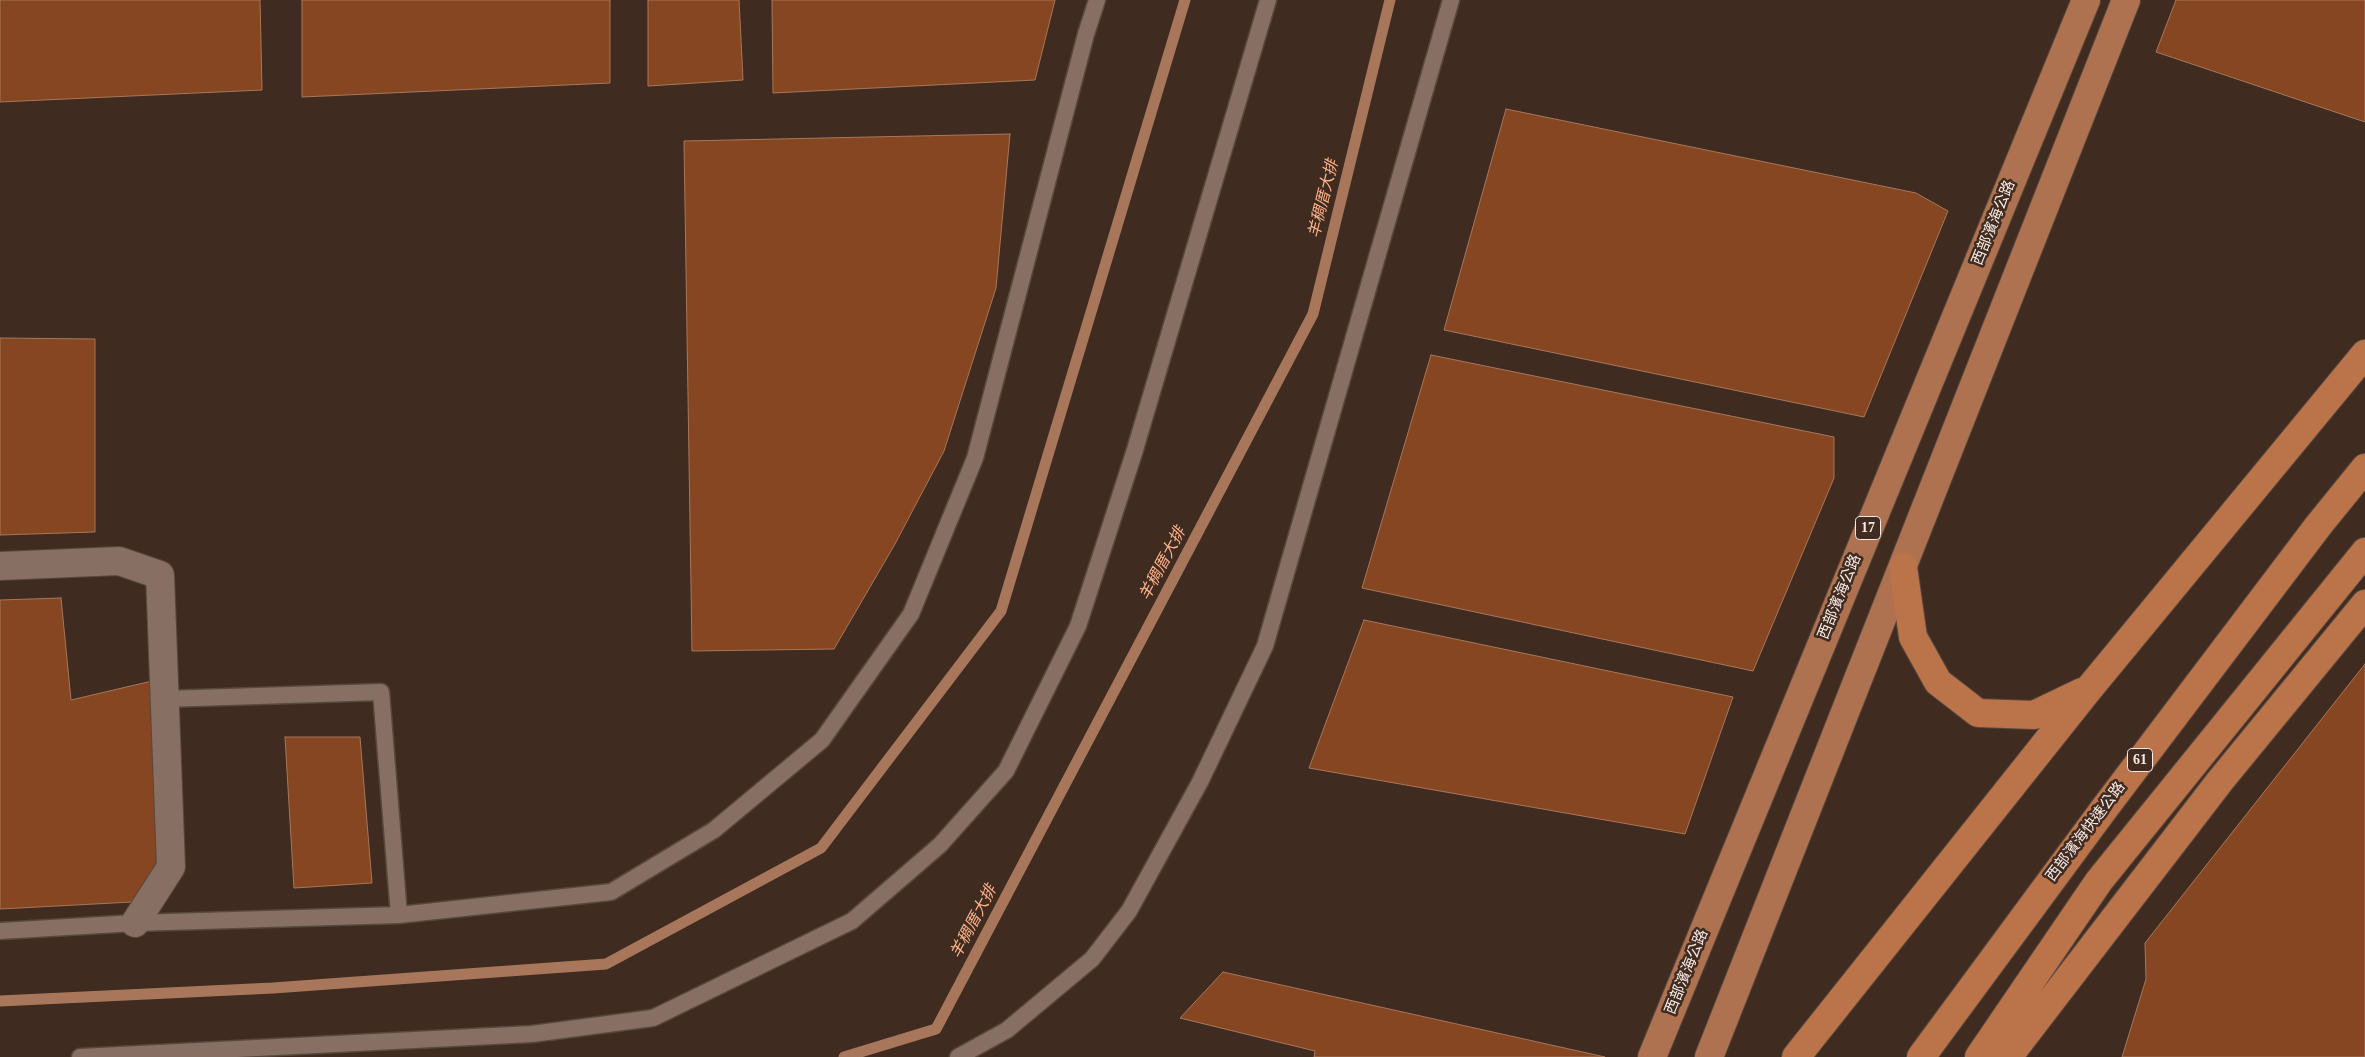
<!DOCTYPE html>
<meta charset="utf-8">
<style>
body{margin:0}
canvas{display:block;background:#3f2b20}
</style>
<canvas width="2365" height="1057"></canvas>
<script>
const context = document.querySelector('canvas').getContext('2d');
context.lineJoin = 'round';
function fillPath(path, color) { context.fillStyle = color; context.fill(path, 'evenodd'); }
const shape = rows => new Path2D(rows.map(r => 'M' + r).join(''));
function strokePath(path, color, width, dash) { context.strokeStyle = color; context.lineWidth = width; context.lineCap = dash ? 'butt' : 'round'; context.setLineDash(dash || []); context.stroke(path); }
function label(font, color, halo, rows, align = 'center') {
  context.font = font + ' "Times New Roman","Noto Sans TC",serif'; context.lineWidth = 5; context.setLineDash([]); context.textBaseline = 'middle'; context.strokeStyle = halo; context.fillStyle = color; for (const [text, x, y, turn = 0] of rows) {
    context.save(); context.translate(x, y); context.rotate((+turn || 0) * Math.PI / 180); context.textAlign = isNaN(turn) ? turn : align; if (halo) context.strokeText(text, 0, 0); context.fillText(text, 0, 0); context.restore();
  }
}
const water = shape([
 [0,0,260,0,262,90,0,102,0,0],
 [302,0,610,0,610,83,302,97,302,0],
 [648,0,739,0,743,80,648,86,648,0],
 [772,0,1055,0,1035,80,773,93,772,0],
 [2176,0,2365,0,2365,122,2156,52,2176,0],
 [1506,109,1916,193,1948,211,1864,417,1444,330,1506,109],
 [1010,134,996,288,944,451,895,544,834,649,692,651,684,141,1010,134],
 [0,338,95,339,95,532,0,535,0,338],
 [1431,355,1834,437,1834,478,1753,671,1362,588,1431,355],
 [61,598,71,700,152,681,162,864,132,902,0,909,0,600,61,598],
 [1364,620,1733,697,1685,834,1309,768,1364,620],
 [2365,664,2365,1057,2122,1057,2146,979,2145,943,2365,664],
 [285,737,360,737,372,883,294,888,285,737],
 [1223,972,1605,1057,1314,1057,1315,1051,1180,1018,1223,972]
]);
fillPath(water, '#854621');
strokePath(water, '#a8775b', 1);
strokePath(shape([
 [0,1001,273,988,606,964,821,848,1001,611,1185,0],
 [844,1057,936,1029,1313,314,1390,0]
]), '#a8775b', 11);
const service = shape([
 [165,699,381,692,399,915],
 [0,931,135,923,399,915,611,892,714,830,822,740,911,614,975,458,1086,34,1097,0],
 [80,1057,532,1034,653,1018,852,921,940,845,1006,771,1078,626,1134,453,1268,0],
 [958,1057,1007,1030,1092,959,1129,911,1200,782,1265,646,1451,0]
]);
const minor = shape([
 [0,566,119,561,160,575,171,867,135,923]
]);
const primary = shape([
 [1652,1057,2086,0],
 [1709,1057,2126,0]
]);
const trunk = shape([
 [1903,567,1913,637,1938,682,1978,713,2034,715,2082,692],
 [1796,1057,2088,690,2365,354],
 [1921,1057,2104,809,2318,526,2365,468],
 [1979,1057,2099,881,2365,552],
 [2008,1057,2220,781,2365,604]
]);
strokePath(service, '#58473d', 19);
strokePath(minor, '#58473d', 30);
strokePath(primary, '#58473d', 30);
strokePath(trunk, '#58473d', 30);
strokePath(service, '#876f63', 16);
strokePath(minor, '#876f63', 28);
strokePath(primary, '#ae7250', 28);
strokePath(trunk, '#bb734a', 28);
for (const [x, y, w] of [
 [1868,528,25],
 [2140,760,25]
]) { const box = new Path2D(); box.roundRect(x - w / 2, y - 11.5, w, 23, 4); context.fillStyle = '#3f2b20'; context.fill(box); strokePath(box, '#f8eae3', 1); }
label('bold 14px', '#f8eae3', null, [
 ["17",1868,528],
 ["61",2140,760]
]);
label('15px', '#f8eae3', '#3f2b20', [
 ["西部濱海公路",1994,223,-68],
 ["西部濱海公路",1840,597,-68],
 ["西部濱海快速公路",2086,832,-53],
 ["西部濱海公路",1687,972,-68]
]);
label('italic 16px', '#fdb189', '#3f2b20', [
 ["羊稠厝大排",1324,199,-76],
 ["羊稠厝大排",1163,564,-62],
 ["羊稠厝大排",974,922,-62]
]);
</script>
